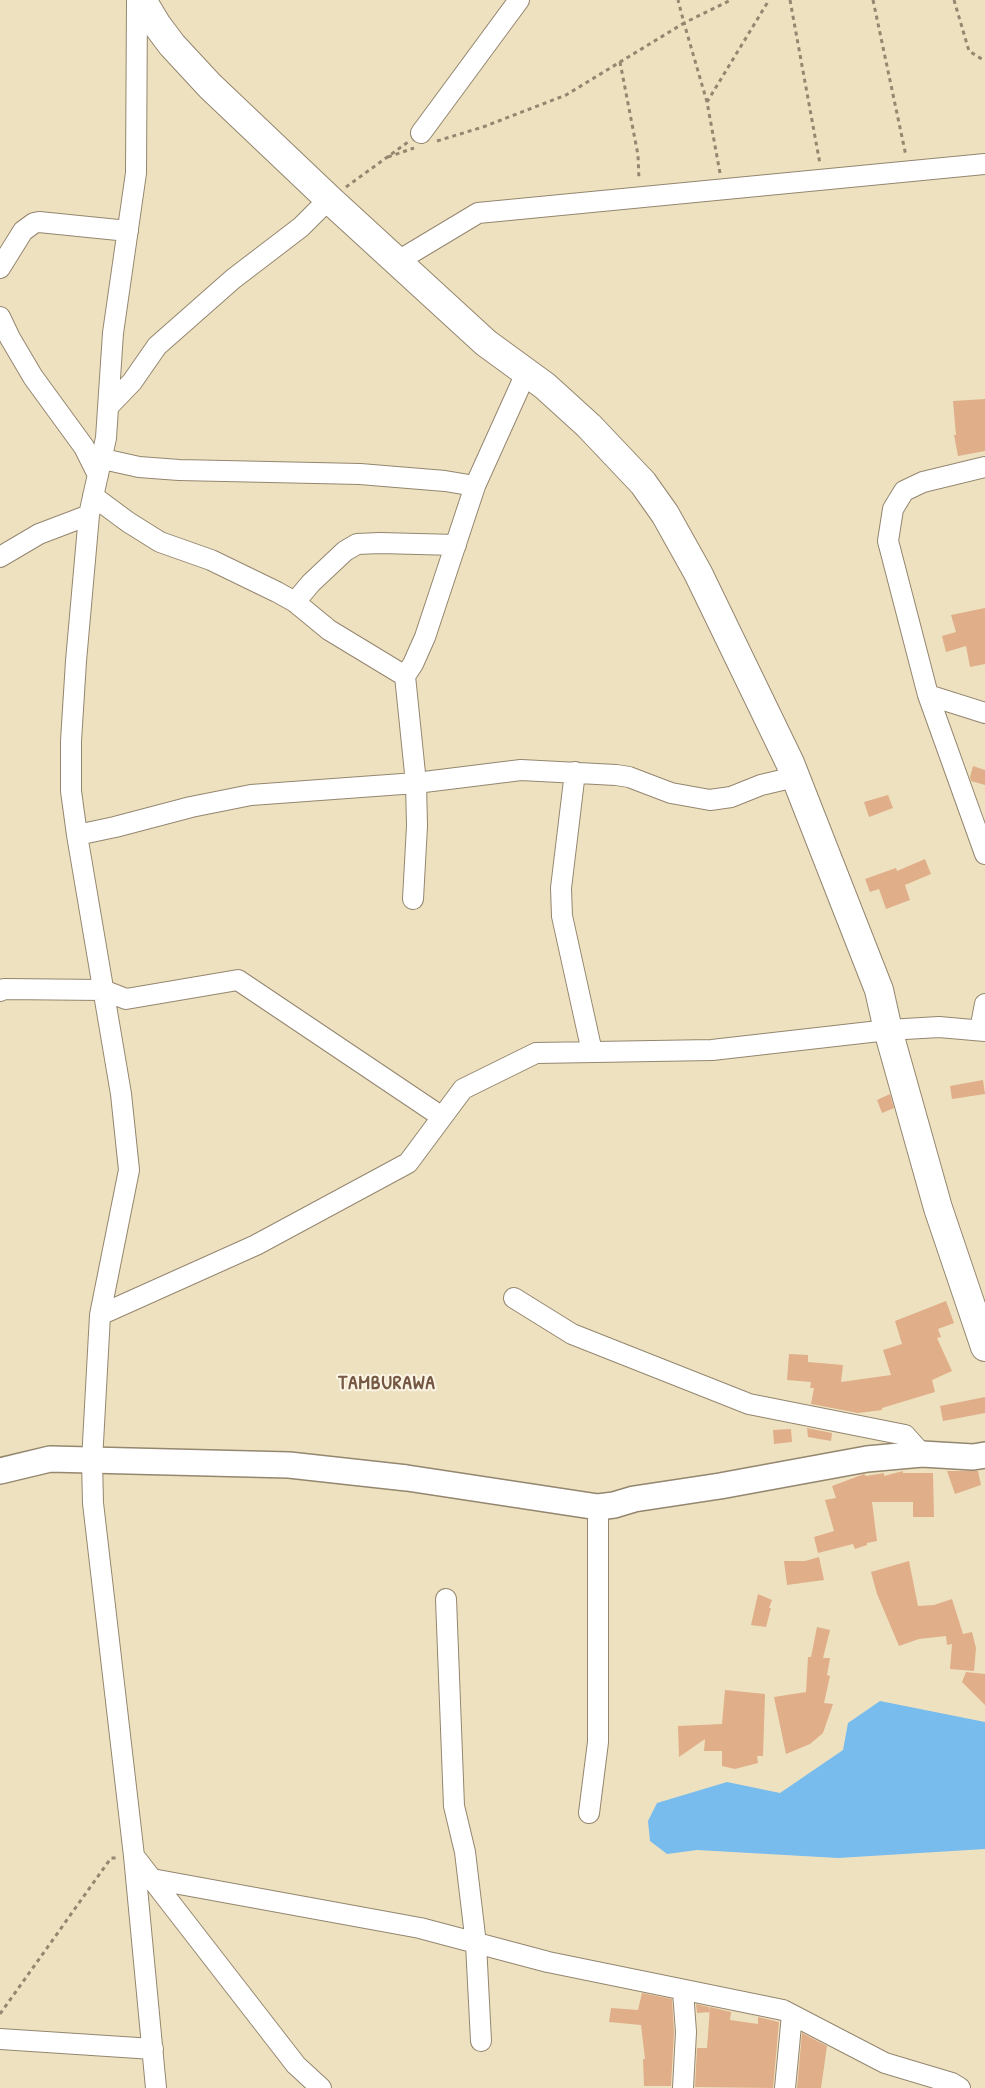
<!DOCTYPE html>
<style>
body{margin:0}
canvas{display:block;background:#eee1c0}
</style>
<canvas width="985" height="2088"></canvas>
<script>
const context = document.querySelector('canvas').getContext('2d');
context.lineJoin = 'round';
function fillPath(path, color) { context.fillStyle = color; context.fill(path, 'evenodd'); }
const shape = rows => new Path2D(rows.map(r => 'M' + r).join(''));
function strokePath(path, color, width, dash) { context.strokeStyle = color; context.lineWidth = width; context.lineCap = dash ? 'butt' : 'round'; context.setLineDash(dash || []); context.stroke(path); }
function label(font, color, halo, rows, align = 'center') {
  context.font = font + ' "Patrick Hand",sans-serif'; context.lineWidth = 4; context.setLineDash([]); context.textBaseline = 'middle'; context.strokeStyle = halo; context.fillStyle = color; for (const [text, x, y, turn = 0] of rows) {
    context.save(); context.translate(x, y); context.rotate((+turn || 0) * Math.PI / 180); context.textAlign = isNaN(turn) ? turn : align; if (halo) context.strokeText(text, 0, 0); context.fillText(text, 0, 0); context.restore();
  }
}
fillPath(shape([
 [880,1701,985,1722,985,1849,838,1858,697,1850,667,1854,650,1841,648,1821,657,1803,727,1782,780,1793,843,1750,848,1723]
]), '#78bcee');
fillPath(shape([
 [985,399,985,451,958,456,954,435,956,435,953,401],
 [985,608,985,664,970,667,966,646,946,652,942,636,956,632,951,615],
 [973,766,985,770,985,785,971,781,970,777],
 [888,795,893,808,869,817,864,802],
 [925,859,931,874,905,885,910,900,886,909,879,889,870,892,865,879,896,868,897,871],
 [983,1080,985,1094,952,1099,950,1086],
 [890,1094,894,1108,882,1113,877,1100],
 [946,1301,954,1323,938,1329,941,1337,937,1338,952,1371,932,1380,935,1392,882,1408,882,1410,858,1413,811,1404,814,1388,810,1388,811,1382,787,1380,789,1354,808,1355,808,1362,843,1365,841,1382,891,1375,883,1350,902,1344,895,1321],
 [985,1397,985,1413,943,1421,940,1406],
 [807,1428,832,1433,831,1441,808,1437],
 [791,1429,792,1442,774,1444,773,1430],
 [903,1471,903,1473,933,1473,934,1517,913,1517,913,1502,872,1502,877,1541,867,1543,867,1545,855,1549,853,1544,818,1553,814,1537,834,1531,825,1500,836,1498,832,1486,864,1474,866,1476,884,1473,884,1476],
 [947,1471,978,1471,981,1485,955,1494],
 [819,1557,824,1580,787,1585,784,1561,805,1561],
 [909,1561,918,1606,934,1605,952,1599,963,1634,972,1632,976,1648,974,1671,950,1669,952,1644,947,1645,946,1636,919,1639,899,1646,877,1594,871,1572],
 [758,1594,772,1600,769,1608,771,1608,766,1627,751,1625],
 [817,1627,830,1630,823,1658,830,1658,827,1675,830,1676,824,1703,833,1704,823,1733,810,1744,786,1754,774,1697,806,1692,808,1657,811,1657],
 [966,1672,985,1674,985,1705,962,1682],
 [725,1690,765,1694,763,1756,757,1756,758,1763,735,1769,722,1766,722,1751,704,1751,705,1739,679,1757,678,1726,722,1724],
 [642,1993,672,1999,674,2032,671,2086,644,2086,643,2059,645,2059,641,2025,609,2022,611,2008,638,2010],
 [696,2004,709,2007,710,2012,697,2013],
 [710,2007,731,2012,730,2020,758,2024,758,2017,779,2022,773,2088,695,2087,697,2048,707,2048],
 [802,2033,827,2046,821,2088,797,2088]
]), '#e0ae89');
const minor = shape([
 [137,0,136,173,113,333,106,438,89,515,76,661,71,741,71,791,77,835,121,1094,129,1170,100,1315,92,1461,93,1503,134,1856,296,2065,321,2088],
 [421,133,519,0],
 [398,261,478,213,985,164],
 [0,268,23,231,34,223,39,222,128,231],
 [0,317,10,338,33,377,84,447,98,475],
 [108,407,132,382,157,346,233,279,301,227,329,199],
 [103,459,139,467,179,470,360,474,445,481,475,486],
 [985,467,923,482,904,491,893,509,888,541,928,695,985,854],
 [93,496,128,522,160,542,211,560,277,592,295,602,329,630,405,676],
 [0,557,39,534,89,515],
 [295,602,311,583,345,551,357,544,380,543,456,545],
 [928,695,985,713],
 [575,772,561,888,562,916,592,1052],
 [77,835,115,827,191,807,251,795,416,783,521,770,616,775,629,777,671,793,710,800,731,797,761,785,795,777],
 [413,899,417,826,416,783,405,676,413,664,425,637,475,486,526,373],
 [0,991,4,989,103,990,126,999,238,980,442,1117],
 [980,1030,985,1004],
 [514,1298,572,1334,749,1404,905,1435,922,1454],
 [100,1315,256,1245,408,1163,463,1089,536,1053,712,1050,888,1030,939,1027,985,1031],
 [446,1599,454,1806,465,1852,476,1944,481,2041],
 [589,1813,598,1742,598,1507],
 [134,1856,156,2088],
 [152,1879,420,1928,548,1962,783,2010,885,2063,952,2083,960,2088],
 [0,2039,153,2049],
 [683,2088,686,2032,683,1991],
 [785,2088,792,2015]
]);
const tertiary = shape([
 [0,1471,50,1459,289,1465,407,1478,598,1507,614,1505,634,1499,720,1486,867,1459,922,1454,973,1457,985,1455]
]);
const secondary = shape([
 [142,0,157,25,172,45,210,86,329,199,486,343,545,386,589,426,643,483,665,514,698,573,790,763,879,990,888,1030,938,1208,985,1347]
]);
strokePath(minor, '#94866f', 22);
strokePath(tertiary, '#94866f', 28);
strokePath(secondary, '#94866f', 30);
strokePath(shape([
 [790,0,820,164],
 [873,0,906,156],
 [954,0,969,51,985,61],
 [620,62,638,155,639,180],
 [707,102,684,23,731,0],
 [437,141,483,127,566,95,684,23,678,0],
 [388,157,414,148],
 [720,173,707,102,769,0],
 [346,187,408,142],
 [0,2014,111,1858,118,1858]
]), '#94866f', 3, [4, 4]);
strokePath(minor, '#fff', 20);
strokePath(tertiary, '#fff', 25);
strokePath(secondary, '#fff', 28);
context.letterSpacing = '1px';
label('bold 19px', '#755843', '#fcf5e5', [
 ["TAMBURAWA",387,1384]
]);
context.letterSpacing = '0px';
</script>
